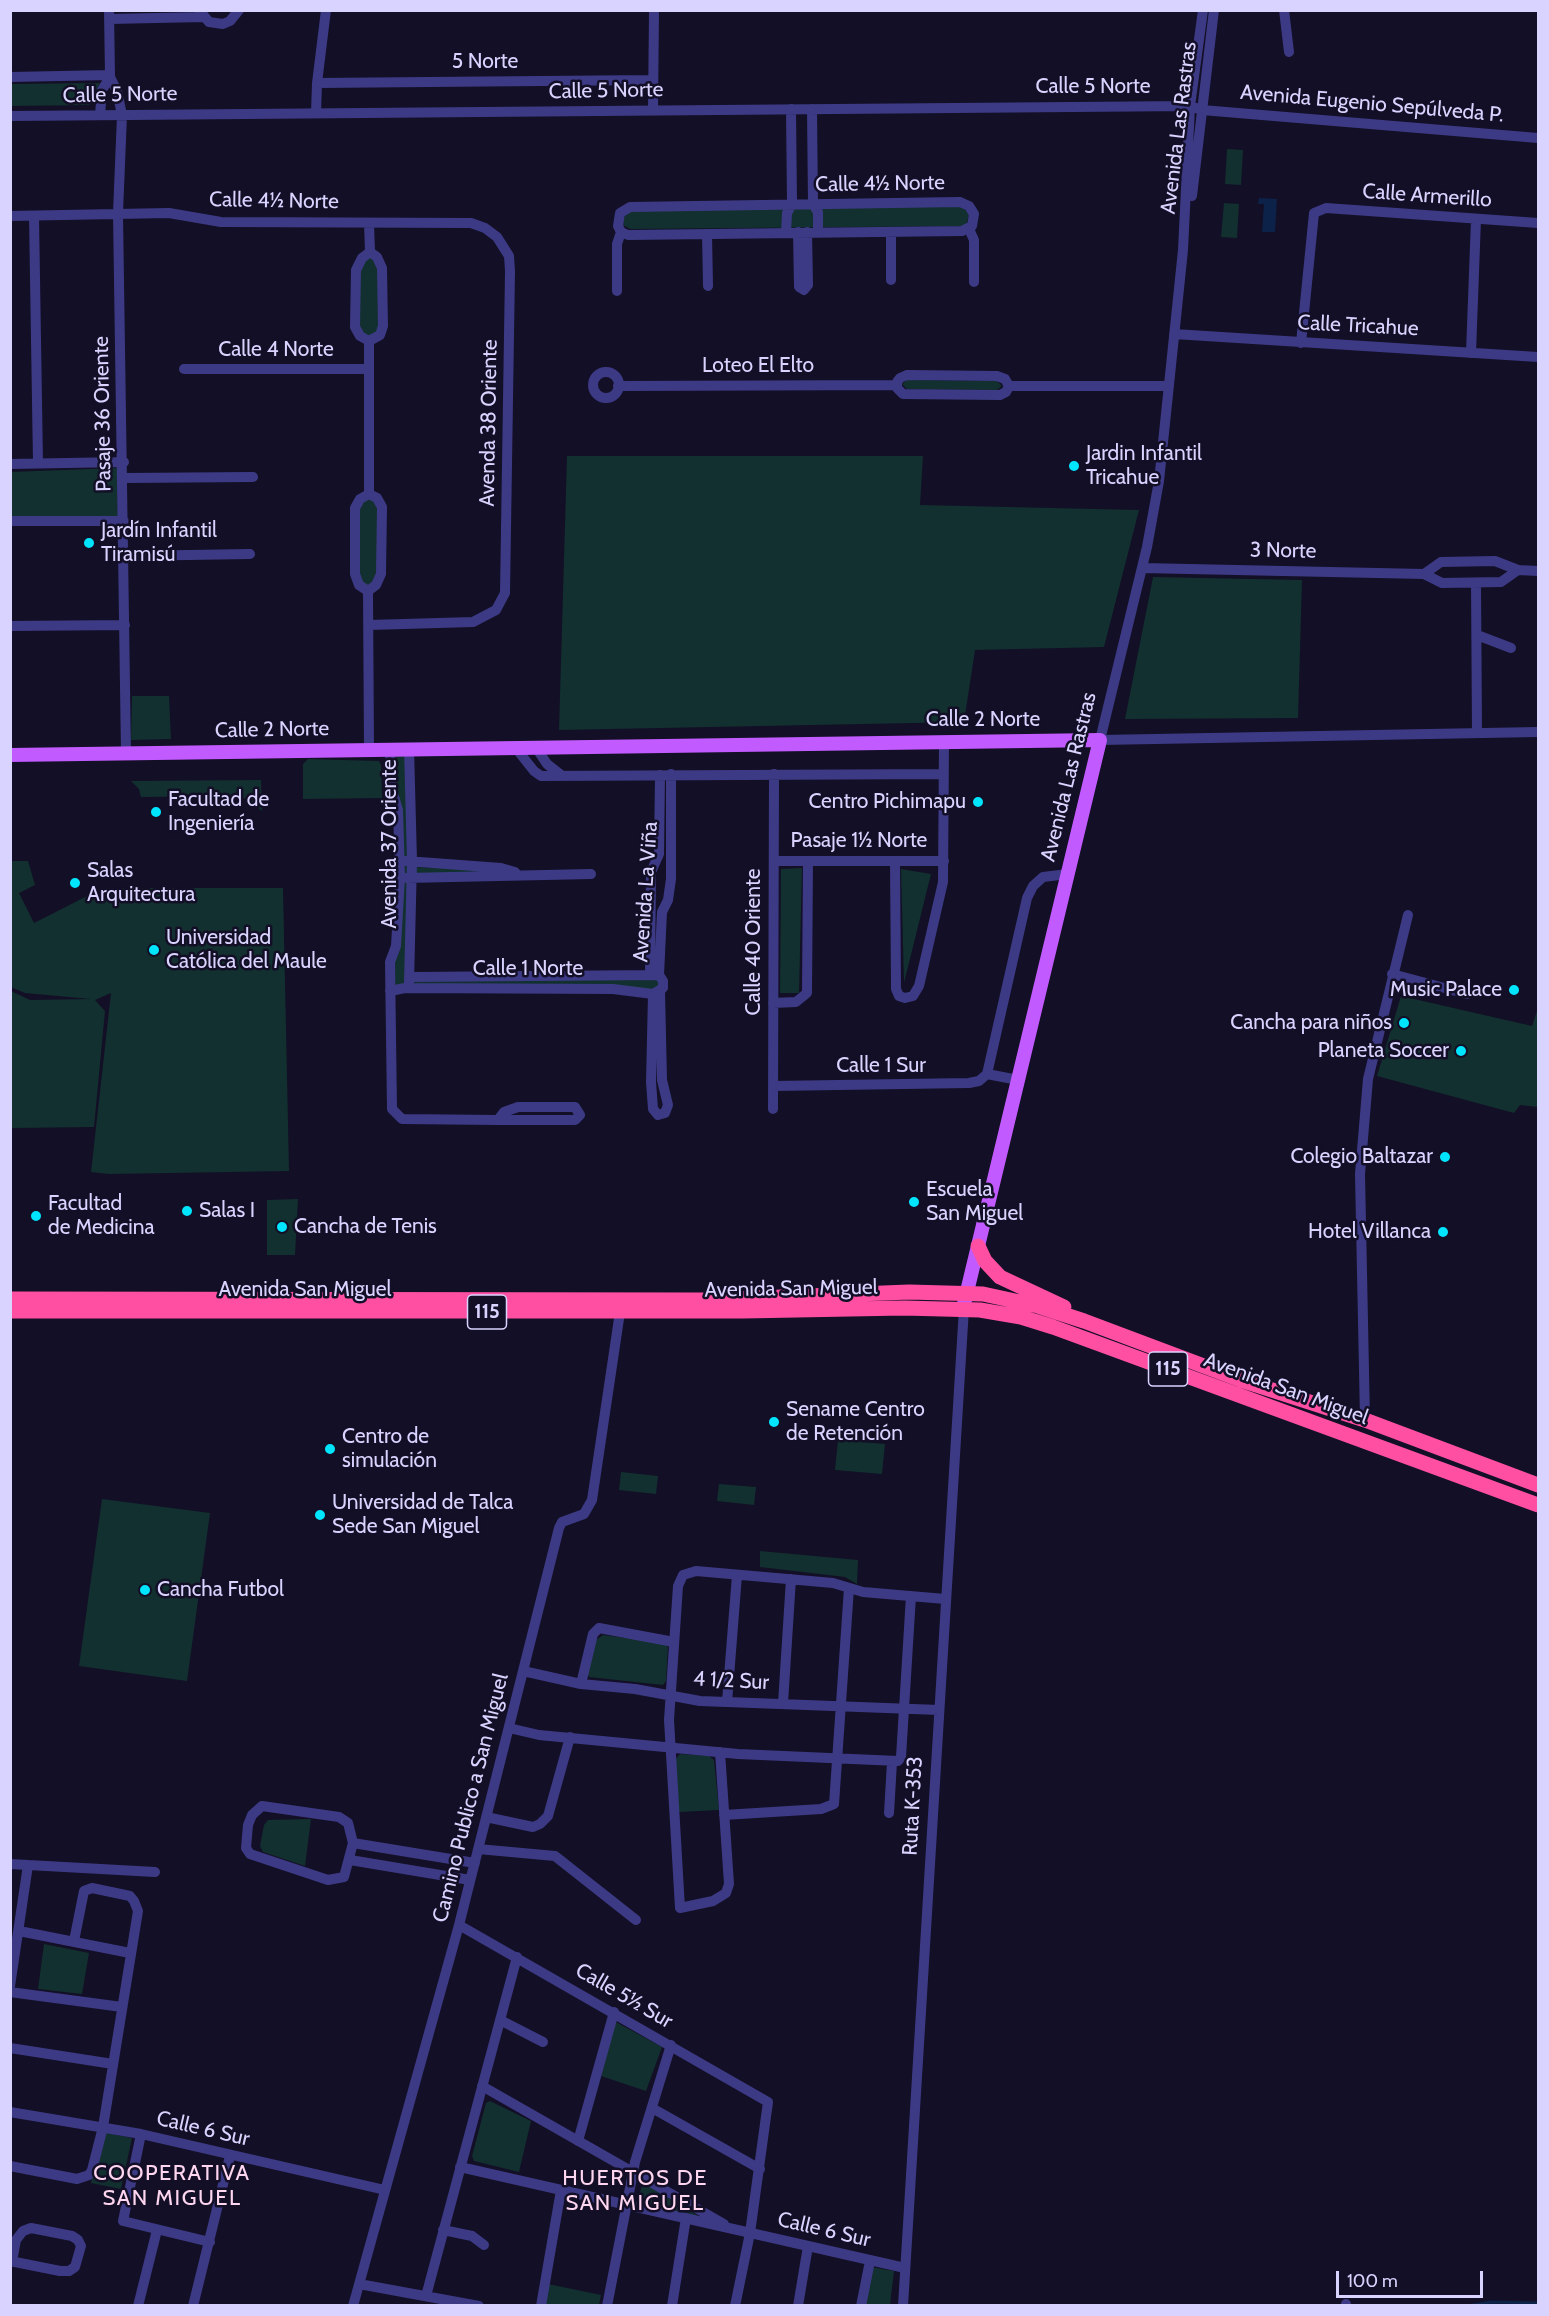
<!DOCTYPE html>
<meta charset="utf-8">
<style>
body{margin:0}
#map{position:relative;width:1549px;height:2316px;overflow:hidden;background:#130f26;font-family:Cabin,sans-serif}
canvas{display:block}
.frame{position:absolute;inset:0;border:12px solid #d9d4ff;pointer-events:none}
.scale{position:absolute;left:1336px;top:2271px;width:147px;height:27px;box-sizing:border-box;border:3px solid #d9d4ff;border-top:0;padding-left:8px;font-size:18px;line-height:21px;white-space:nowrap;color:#d9d4ff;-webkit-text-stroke:4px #130f26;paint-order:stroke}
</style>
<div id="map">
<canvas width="1549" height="2316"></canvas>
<div class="frame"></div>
<div class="scale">100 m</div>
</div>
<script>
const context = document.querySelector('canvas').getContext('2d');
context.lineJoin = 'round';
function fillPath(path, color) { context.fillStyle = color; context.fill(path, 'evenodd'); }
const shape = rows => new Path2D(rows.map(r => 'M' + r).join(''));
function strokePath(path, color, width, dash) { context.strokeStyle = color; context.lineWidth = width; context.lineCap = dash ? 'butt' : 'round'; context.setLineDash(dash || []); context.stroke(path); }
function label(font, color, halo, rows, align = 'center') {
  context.font = font + ' Cabin,sans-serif'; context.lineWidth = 5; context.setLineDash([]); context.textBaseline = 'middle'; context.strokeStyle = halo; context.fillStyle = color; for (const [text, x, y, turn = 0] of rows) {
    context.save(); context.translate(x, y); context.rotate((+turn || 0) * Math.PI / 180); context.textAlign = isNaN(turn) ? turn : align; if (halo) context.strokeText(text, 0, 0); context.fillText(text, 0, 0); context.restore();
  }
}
fillPath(shape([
 [100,83,89,105,11,106,10,84],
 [1227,149,1243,150,1241,185,1225,184],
 [1224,203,1239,204,1237,238,1221,237],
 [954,206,964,208,969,215,966,226,630,229,623,225,625,213,631,211],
 [377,257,380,335,360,336,356,270,362,258],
 [907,380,997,381,1002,386,997,390,907,389,902,384],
 [567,456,923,456,920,505,1139,510,1104,647,975,650,964,722,559,730],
 [117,468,118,516,11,518,10,472],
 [364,495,380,502,376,585,359,585,357,503],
 [1153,577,1302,580,1298,718,1125,719],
 [132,696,169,696,171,739,131,740],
 [409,748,410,867,511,870,410,878,411,977,657,974,660,991,394,991,391,958,400,877,390,749],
 [308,759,379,761,381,765,382,798,303,799,303,764],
 [261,780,262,811,247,799,234,796,141,797,139,789,131,781],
 [11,861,28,861,35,885,19,893,34,923,103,888,283,888,289,1171,109,1174,91,1172,111,993,95,1000,105,1011,94,1127,11,1128,11,991,30,1000,91,999,25,993,11,987],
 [802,868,799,993,780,993,781,869],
 [901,869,931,874,904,983],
 [1401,996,1532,1026,1538,1008,1538,1107,1520,1105,1514,1113,1377,1076],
 [298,1199,295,1255,267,1255,267,1200],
 [838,1440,885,1444,882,1474,835,1470],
 [621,1472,658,1476,656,1494,619,1490],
 [719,1484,756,1487,754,1505,717,1501],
 [102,1499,210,1513,187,1681,79,1666],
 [760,1551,858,1560,857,1584,845,1577,760,1567],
 [603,1635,664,1643,668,1647,666,1681,663,1685,589,1677,587,1673,596,1640],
 [680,1754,709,1756,714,1760,719,1810,679,1812,675,1760],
 [311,1819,305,1866,263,1852,260,1846,264,1825,268,1820],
 [44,1944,89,1953,82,1994,38,1989],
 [614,2021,662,2047,646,2091,601,2076],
 [490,2101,531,2121,519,2172,474,2161,472,2156,486,2103],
 [102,2132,132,2138,121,2189,91,2183],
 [647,2185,700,2217,643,2203,638,2198,642,2186],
 [871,2267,894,2271,890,2305,865,2306],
 [548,2284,601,2295,599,2305,544,2306]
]), '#12302f');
fillPath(shape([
 [1259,198,1277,199,1275,232,1262,232,1264,204,1258,204]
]), '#0c2248');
strokePath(shape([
 [1467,2306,1491,2302,1538,2303]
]), '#0c2248', 3);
strokePath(shape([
 [109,10,110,77,117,91,122,115,118,213,126,753],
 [1203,10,1190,106,1183,250,1159,481,1147,547,1100,740,1538,732],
 [1284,10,1289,52],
 [200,11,209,22,223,24,230,21,239,10],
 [109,19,203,17],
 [10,77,110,75],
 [317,83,653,80],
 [812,109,813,204,818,212,818,232],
 [653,110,654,10],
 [316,113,317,83,326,10],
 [100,115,102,90,110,77],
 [10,116,1190,106,1202,110,1538,138],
 [1192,196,1214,10],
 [960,202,969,206,974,214,972,226,962,231,628,235,621,232,618,226,620,213,630,207,960,202],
 [10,216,169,213,221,222,471,223,485,228,497,237,509,256,510,271,505,593,496,610,473,622,369,625],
 [34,216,38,463],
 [369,223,370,252],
 [969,229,974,240,974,282],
 [798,232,799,287,804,290,808,285,807,232],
 [891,232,891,280],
 [786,233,787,213,792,204,791,109],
 [707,234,708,286],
 [370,252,377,257,382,268,383,326,380,335,369,341,360,336,355,327,356,270,362,258,370,252],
 [617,291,617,244,621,232],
 [1174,334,1538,357],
 [1301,343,1314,213,1326,208,1538,223],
 [1471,353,1476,219],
 [184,369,369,369],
 '593 385a13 13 0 1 1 26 0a13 13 0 1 1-26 0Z',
 [907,375,997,376,1005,379,1009,386,1006,392,1000,395,903,394,897,388,897,382,900,378,907,375],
 [618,386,897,385],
 [1009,386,1169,386],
 [10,464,124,462],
 [124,478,253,477],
 [369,494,369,341],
 [10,521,124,521],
 [125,556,250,554],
 [1142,568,1424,574,1442,583,1501,582,1518,570],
 [1424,574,1441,562,1495,561,1518,570,1538,571],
 [1476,583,1477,733],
 [368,591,369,749],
 [368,591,359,585,355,574,355,508,360,499,369,494],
 [368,591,376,585,381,574,382,507,377,498,369,494],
 [10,626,125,625],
 [1477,635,1511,648],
 [535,746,547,764,561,775],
 [515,747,534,771,541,776,943,774],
 [390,749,391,787,398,810,400,877,396,946,390,962,392,1109,402,1119,498,1120,575,1120,580,1115,575,1107,518,1107,504,1112,498,1120],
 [406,861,501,868,515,872],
 [774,861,944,861],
 [895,861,896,989,899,996,905,998,913,996,919,986,943,882,944,741],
 [406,878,591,874],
 [650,974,651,872,659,854,660,775],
 [1392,974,1467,994],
 [659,975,662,912,668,900,671,879,671,774],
 [411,977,659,975],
 [409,983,412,861,409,748],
 [390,991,405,988,613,989,653,994,663,988,663,981,659,975],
 [653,994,651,1082,653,1109,658,1115,665,1113,668,1105,662,1080,660,991],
 [773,1003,796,1002,807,993,808,861],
 [1018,1080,987,1074,1027,898,1033,886,1043,877,1068,874],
 [773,1086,969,1083,979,1081,987,1074],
 [773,1109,774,774],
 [1365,1420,1360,1174,1368,1079,1408,915],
 [523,1671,581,1684,635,1689,700,1701,939,1710],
 [581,1684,593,1634,599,1628,674,1642],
 [727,1702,737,1575],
 [783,1703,791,1579],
 [509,1728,539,1735,738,1754,898,1761,901,1757,911,1596],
 [720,1752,729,1884,726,1893,713,1901,680,1908,669,1720,678,1586,683,1575,696,1571,833,1583,863,1592,945,1599],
 [262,1806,339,1817,348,1823,353,1843,344,1877,328,1880,250,1854,246,1848,248,1825,252,1815,262,1806],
 [889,1813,892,1762],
 [724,1815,821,1809,834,1804,849,1588],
 [486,1817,533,1827,540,1824,548,1816,570,1737],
 [353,1843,475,1863],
 [478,1849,555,1856,636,1920],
 [350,1860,470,1880],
 [10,1864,155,1872],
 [459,1925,768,2102,750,2233,735,2306],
 [19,1931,130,1953],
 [10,1986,28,1865],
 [10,1992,122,2007],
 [500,2020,543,2042],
 [10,2048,113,2064],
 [482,2086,724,2224],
 [652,2108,760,2169],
 [10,2112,141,2134,385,2190],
 [141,2134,123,2221,210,2242],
 [578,2141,614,2012],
 [10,2166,77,2179,89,2175,92,2170,103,2127,138,1911,134,1901,130,1896,92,1888,84,1891,74,1941],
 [460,2167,905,2268],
 [443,2230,472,2236,484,2245],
 [10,2261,60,2271,69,2271,75,2267,81,2246,78,2240,72,2236,31,2228,23,2231,16,2240,12,2261],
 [359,2284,479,2306],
 [426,2296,517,1957],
 [1346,2304,1346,2306],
 [138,2306,157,2230],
 [193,2306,230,2156],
 [353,2306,459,1925,559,1528,562,1522,584,1514,592,1500,620,1312],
 [541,2306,561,2190],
 [607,2306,635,2162,671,2045],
 [672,2306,686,2218],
 [798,2306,808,2246],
 [861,2306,870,2261],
 [903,2306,964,1308]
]), '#3d3a85', 10);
strokePath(shape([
 [10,755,1100,740,964,1304]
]), '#c25bff', 14);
strokePath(shape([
 [978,1246,985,1261,1000,1277,1064,1307],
 [10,1299,705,1300,909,1292,983,1294,1038,1306,1084,1321,1241,1380,1365,1420,1538,1485],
 [10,1311,743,1311,904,1308,980,1310,1021,1317,1053,1327,1538,1505]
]), '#ff4fa3', 15);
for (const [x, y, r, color] of [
 [1074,466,6,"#00e5ff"],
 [89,543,6,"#00e5ff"],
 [978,802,6,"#00e5ff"],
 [156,812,6,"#00e5ff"],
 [75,883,6,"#00e5ff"],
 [154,950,6,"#00e5ff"],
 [1514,990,6,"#00e5ff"],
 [1404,1023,6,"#00e5ff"],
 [1461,1051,6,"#00e5ff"],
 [1445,1157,6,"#00e5ff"],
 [914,1202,6,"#00e5ff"],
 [187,1211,6,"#00e5ff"],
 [36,1216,6,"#00e5ff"],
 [282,1227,6,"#00e5ff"],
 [1443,1232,6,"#00e5ff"],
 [774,1422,6,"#00e5ff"],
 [330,1449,6,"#00e5ff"],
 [320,1515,6,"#00e5ff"],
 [145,1590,6,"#00e5ff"]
]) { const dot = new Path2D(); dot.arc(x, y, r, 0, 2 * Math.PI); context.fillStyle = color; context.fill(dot); strokePath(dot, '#130f26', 2); }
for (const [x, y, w] of [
 [487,1312,39],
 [1168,1369,39]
]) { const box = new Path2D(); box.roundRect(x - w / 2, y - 17, w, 34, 4.5); context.fillStyle = '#130f26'; context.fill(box); strokePath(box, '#d9d4ff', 1.5); }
label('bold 20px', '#d9d4ff', null, [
 ["115",487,1312],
 ["115",1168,1369]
]);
label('21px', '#d9d4ff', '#130f26', [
 ["5 Norte",485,62],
 ["Calle 5 Norte",1093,87],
 ["Calle 5 Norte",606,91,-1],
 ["Calle 5 Norte",120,95,-1],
 ["Avenida Eugenio Sepúlveda P.",1372,104,5],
 ["Avenida Las Rastras",1179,128,-83],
 ["Calle 4½ Norte",880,184,-1],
 ["Calle Armerillo",1427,196,4],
 ["Calle 4½ Norte",274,201,1],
 ["Calle Tricahue",1358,326,3],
 ["Calle 4 Norte",276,350],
 ["Loteo El Elto",758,366],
 ["Pasaje 36 Oriente",103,414,-91],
 ["Avenda 38 Oriente",489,423,-89],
 ["3 Norte",1283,551,1],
 ["Calle 2 Norte",983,720],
 ["Calle 2 Norte",272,730,-1],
 ["Avenida Las Rastras",1069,777,-76],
 ["Pasaje 1½ Norte",859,841],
 ["Avenida 37 Oriente",390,844,-90],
 ["Avenida La Viña",646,892,-86],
 ["Calle 40 Oriente",754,942,-90],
 ["Calle 1 Norte",528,969],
 ["Calle 1 Sur",881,1066],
 ["Avenida San Miguel",791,1289,-1],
 ["Avenida San Miguel",305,1290],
 ["Avenida San Miguel",1286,1389,20],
 ["4 1/2 Sur",731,1681,3],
 ["Camino Publico a San Miguel",471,1798,-76],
 ["Ruta K-353",913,1806,-87],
 ["Calle 5½ Sur",624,1996,30],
 ["Calle 6 Sur",203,2129,13],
 ["Calle 6 Sur",824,2230,13]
]);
label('21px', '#d9d4ff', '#130f26', [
 ["Jardin Infantil",1086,454],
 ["Tricahue",1086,478],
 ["Jardín Infantil",101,531],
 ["Tiramisú",101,555],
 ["Facultad de",168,800],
 ["Ingeniería",168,824],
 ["Centro Pichimapu",966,802,"right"],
 ["Salas",87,871],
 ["Arquitectura",87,895],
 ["Universidad",166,938],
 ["Católica del Maule",166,962],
 ["Music Palace",1502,990,"right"],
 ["Cancha para niños",1392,1023,"right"],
 ["Planeta Soccer",1449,1051,"right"],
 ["Colegio Baltazar",1433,1157,"right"],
 ["Escuela",926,1190],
 ["San Miguel",926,1214],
 ["Facultad",48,1204],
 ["de Medicina",48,1228],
 ["Salas I",199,1211],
 ["Cancha de Tenis",294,1227],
 ["Hotel Villanca",1431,1232,"right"],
 ["Sename Centro",786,1410],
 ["de Retención",786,1434],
 ["Centro de",342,1437],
 ["simulación",342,1461],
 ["Universidad de Talca",332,1503],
 ["Sede San Miguel",332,1527],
 ["Cancha Futbol",157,1590]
], 'left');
context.letterSpacing = '1.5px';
label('22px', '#ffd6f0', '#130f26', [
 ["COOPERATIVA",172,2174],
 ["SAN MIGUEL",172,2199],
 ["HUERTOS DE",635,2179],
 ["SAN MIGUEL",635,2204]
]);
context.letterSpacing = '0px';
</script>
